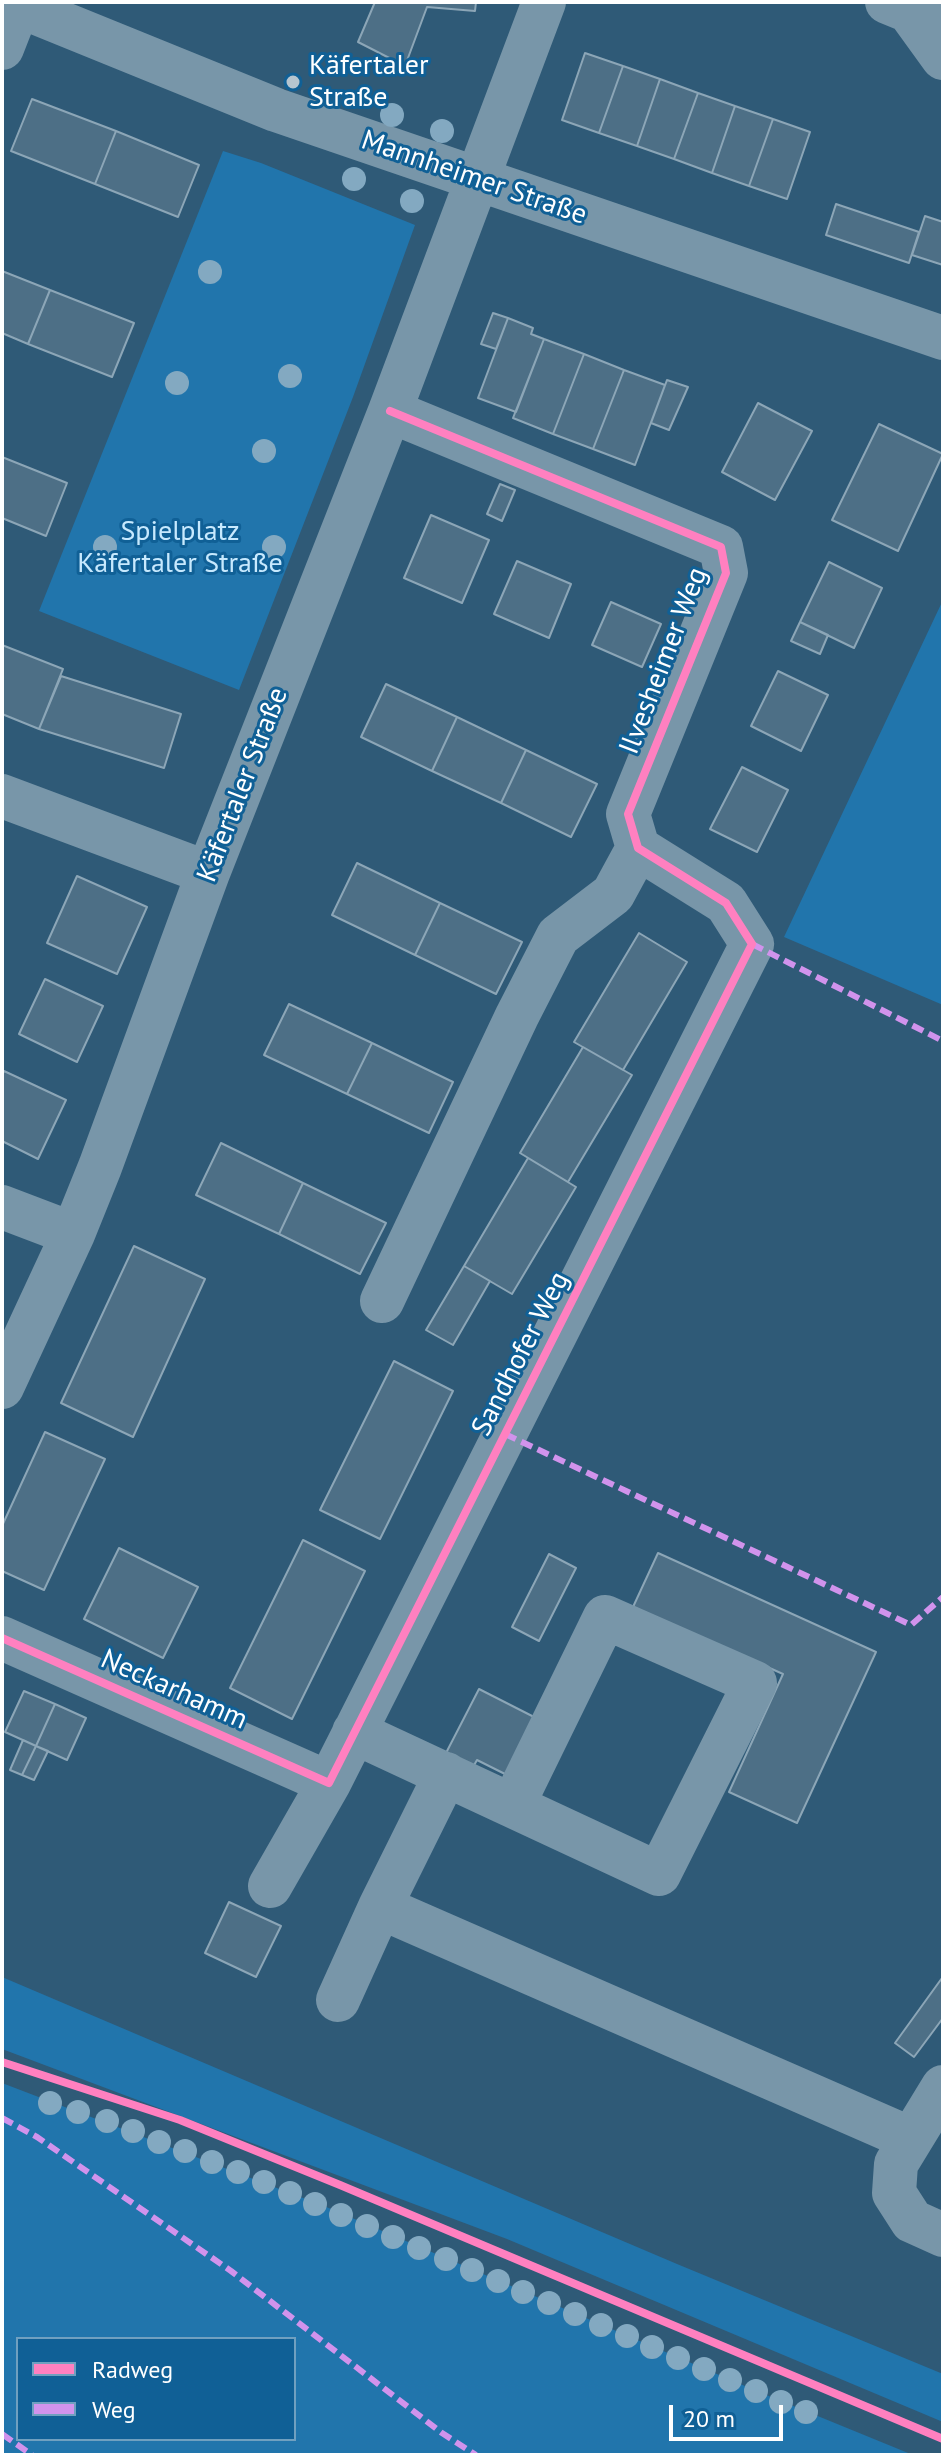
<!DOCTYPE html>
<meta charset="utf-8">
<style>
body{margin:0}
#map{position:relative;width:945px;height:2457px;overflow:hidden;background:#2f5a77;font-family:"PT Sans",sans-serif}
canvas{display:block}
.frame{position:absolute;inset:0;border:4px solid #fff;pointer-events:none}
.legend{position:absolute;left:16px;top:2337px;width:280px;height:104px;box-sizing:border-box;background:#106096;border:2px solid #70a0c0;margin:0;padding:10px 14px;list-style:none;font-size:24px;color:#fff}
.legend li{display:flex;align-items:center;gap:16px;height:40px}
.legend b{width:40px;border:2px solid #70a0c0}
.scale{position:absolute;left:669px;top:2405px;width:114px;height:36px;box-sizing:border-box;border:4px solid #fff;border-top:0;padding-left:10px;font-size:24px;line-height:28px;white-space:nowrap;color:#fff;-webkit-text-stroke:6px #106096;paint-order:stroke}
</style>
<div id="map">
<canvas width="945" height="2457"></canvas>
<div class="frame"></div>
<ul class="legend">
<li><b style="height:10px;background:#ff80c0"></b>Radweg</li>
<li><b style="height:10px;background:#d193ec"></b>Weg</li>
</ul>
<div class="scale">20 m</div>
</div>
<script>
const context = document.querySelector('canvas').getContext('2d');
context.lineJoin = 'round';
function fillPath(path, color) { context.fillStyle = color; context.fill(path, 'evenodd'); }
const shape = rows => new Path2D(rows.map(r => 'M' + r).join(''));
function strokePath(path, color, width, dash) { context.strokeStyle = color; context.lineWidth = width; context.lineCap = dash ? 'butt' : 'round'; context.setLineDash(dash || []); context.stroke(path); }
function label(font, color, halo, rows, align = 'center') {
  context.font = font + ' "PT Sans",sans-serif'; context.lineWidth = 6; context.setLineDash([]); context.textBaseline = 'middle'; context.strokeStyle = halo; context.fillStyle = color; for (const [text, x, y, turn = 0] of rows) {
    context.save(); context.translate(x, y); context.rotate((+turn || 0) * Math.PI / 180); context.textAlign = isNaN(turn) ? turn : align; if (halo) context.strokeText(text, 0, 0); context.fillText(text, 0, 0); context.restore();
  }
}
fillPath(shape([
 [223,151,261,163,415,225,353,397,239,690,39,611],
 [943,600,943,1005,784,937],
 [2,1977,677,2264,943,2374,943,2422,507,2239,2,2049],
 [2,2083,324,2206,759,2392,913,2455,2,2455],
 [18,2339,294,2339,294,2439,18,2439]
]), '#2175ac');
const building = shape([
 [375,2,476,2,475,11,427,7,405,66,358,42,375,2],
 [585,53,623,66,599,133,562,120,585,53],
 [623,66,660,79,637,146,599,133,623,66],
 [660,79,698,93,674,159,637,146,660,79],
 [698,93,735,106,712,173,674,159,698,93],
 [32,99,116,131,95,184,11,151,32,99],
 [735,106,773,119,749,186,712,173,735,106],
 [773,119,810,132,787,199,749,186,773,119],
 [116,131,199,165,178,217,95,184,116,131],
 [836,204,919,232,909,263,826,235,836,204],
 [925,216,943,222,943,265,912,255,925,216],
 [2,271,50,290,28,344,2,333,2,271],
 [50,290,134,323,112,377,28,344,50,290],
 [493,313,508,318,496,349,481,344,493,313],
 [508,318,533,328,531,334,544,339,516,412,478,398,508,318],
 [544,339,584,354,553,434,513,418,544,339],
 [584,354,624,370,593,449,553,434,584,354],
 [624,370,665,385,635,465,593,449,624,370],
 [667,380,688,387,669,430,651,423,667,380],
 [758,403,812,431,775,500,722,472,758,403],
 [879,424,943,454,898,551,832,520,879,424],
 [2,457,67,483,46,536,2,518,2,457],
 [500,484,515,490,502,521,487,514,500,484],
 [431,515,489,540,462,603,404,578,431,515],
 [517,561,571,584,549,638,494,614,517,561],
 [829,562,882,588,854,648,800,622,829,562],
 [611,602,661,624,642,667,592,645,611,602],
 [800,622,828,635,820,654,791,641,800,622],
 [2,645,63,669,39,729,2,714,2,645],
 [778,671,828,695,801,751,751,726,778,671],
 [61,676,181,714,164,768,39,729,61,676],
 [386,684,457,717,432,771,361,737,386,684],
 [457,717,526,750,501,803,432,771,457,717],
 [526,750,597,784,571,837,501,803,526,750],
 [742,767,788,790,757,852,710,829,742,767],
 [357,863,440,903,415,955,332,915,357,863],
 [77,876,147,907,117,974,47,943,77,876],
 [440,903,522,942,496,994,415,955,440,903],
 [639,933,687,962,623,1070,574,1042,639,933],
 [45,979,103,1006,77,1062,19,1034,45,979],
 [289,1004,372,1043,347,1094,264,1055,289,1004],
 [372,1043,453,1082,429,1133,347,1094,372,1043],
 [583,1047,632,1075,568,1182,520,1153,583,1047],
 [4,1071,66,1100,38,1159,2,1141,2,1076,4,1071],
 [221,1143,303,1183,279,1234,196,1195,221,1143],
 [528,1158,576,1187,512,1294,464,1266,528,1158],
 [303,1183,386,1223,360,1274,279,1234,303,1183],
 [134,1246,205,1279,133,1437,61,1403,134,1246],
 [464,1266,490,1281,453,1345,426,1330,464,1266],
 [394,1361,453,1391,380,1539,320,1510,394,1361],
 [45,1432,105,1459,44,1590,2,1571,2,1526,45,1432],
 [303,1540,365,1571,292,1719,230,1688,303,1540],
 [119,1548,198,1587,163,1658,84,1619,119,1548],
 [658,1553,876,1652,797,1823,729,1792,783,1674,633,1607,658,1553],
 [549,1554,576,1568,539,1641,512,1627,549,1554],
 [479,1689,536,1718,507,1775,477,1760,473,1767,446,1753,479,1689],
 [24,1691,55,1704,36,1746,5,1732,24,1691],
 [55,1704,86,1718,67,1760,36,1746,55,1704],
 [23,1740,36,1746,22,1775,10,1770,23,1740],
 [36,1746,48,1751,34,1780,22,1775,36,1746],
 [229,1902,281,1926,256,1977,205,1953,229,1902],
 [942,1978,943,2018,914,2057,895,2043,942,1978]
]);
fillPath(building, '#4d6f86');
strokePath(building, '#8ca6b7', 2);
strokePath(shape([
 [10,2,276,110,943,338],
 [887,2,909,11,943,18],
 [909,11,943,58],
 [2,48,20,2],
 [2,796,208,873],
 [2,1207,73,1234],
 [382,1301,517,1016,558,936,613,894,638,848],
 [2,1387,73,1234,100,1167,208,873,390,411,544,2],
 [2,1638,329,1783],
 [354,1732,659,1874,755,1683,605,1617,513,1805],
 [446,1774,380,1907,911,2139],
 [270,1886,329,1783,752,944,726,903,638,848,628,814,726,573,721,547,390,411],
 [338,2000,380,1907],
 [943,2087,896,2164,894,2193,912,2221,943,2235]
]), '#7896a9', 44);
strokePath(shape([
 [752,944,943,1041],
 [505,1434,911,1625,943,1597],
 [2,2118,37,2137,231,2271,442,2433,476,2455],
 [2,2434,32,2455]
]), '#d193ec', 6, [12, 6]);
strokePath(shape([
 [2,1638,329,1783,752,944,726,903,638,848,628,814,726,573,721,547,390,411],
 [2,2062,180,2120,340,2185,943,2439]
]), '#ff80c0', 8);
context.fillStyle = '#83a9c1';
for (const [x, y] of [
 [392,115],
 [442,131],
 [354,179],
 [412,201],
 [210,272],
 [290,376],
 [177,383],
 [264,451],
 [105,547],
 [274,547],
 [50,2103],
 [78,2112],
 [107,2121],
 [133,2131],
 [159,2142],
 [185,2151],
 [212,2162],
 [238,2172],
 [264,2182],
 [290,2193],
 [315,2204],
 [341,2215],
 [367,2226],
 [393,2237],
 [419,2248],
 [446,2259],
 [472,2270],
 [498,2281],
 [523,2292],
 [549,2303],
 [575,2314],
 [601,2325],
 [627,2336],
 [652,2347],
 [678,2358],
 [704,2369],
 [730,2380],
 [756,2391],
 [781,2402],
 [806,2412]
]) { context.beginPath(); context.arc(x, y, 12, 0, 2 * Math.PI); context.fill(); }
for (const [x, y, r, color] of [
 [293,82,8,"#b6c5cf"]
]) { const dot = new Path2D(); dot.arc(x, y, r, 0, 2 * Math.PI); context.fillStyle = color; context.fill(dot); strokePath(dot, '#106096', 3); }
label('28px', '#fff', '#106096', [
 ["Käfertaler",309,66],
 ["Straße",309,98]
], 'left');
label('28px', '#fff', '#106096', [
 ["Mannheimer Straße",474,178,19],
 ["Ilvesheimer Weg",664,661,-69],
 ["Käfertaler Straße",243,785,-69],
 ["Sandhofer Weg",521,1354,-63],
 ["Neckarhamm",174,1690,24]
]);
label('28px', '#c7e9fe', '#106096', [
 ["Spielplatz",180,532],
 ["Käfertaler Straße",180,564]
]);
</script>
